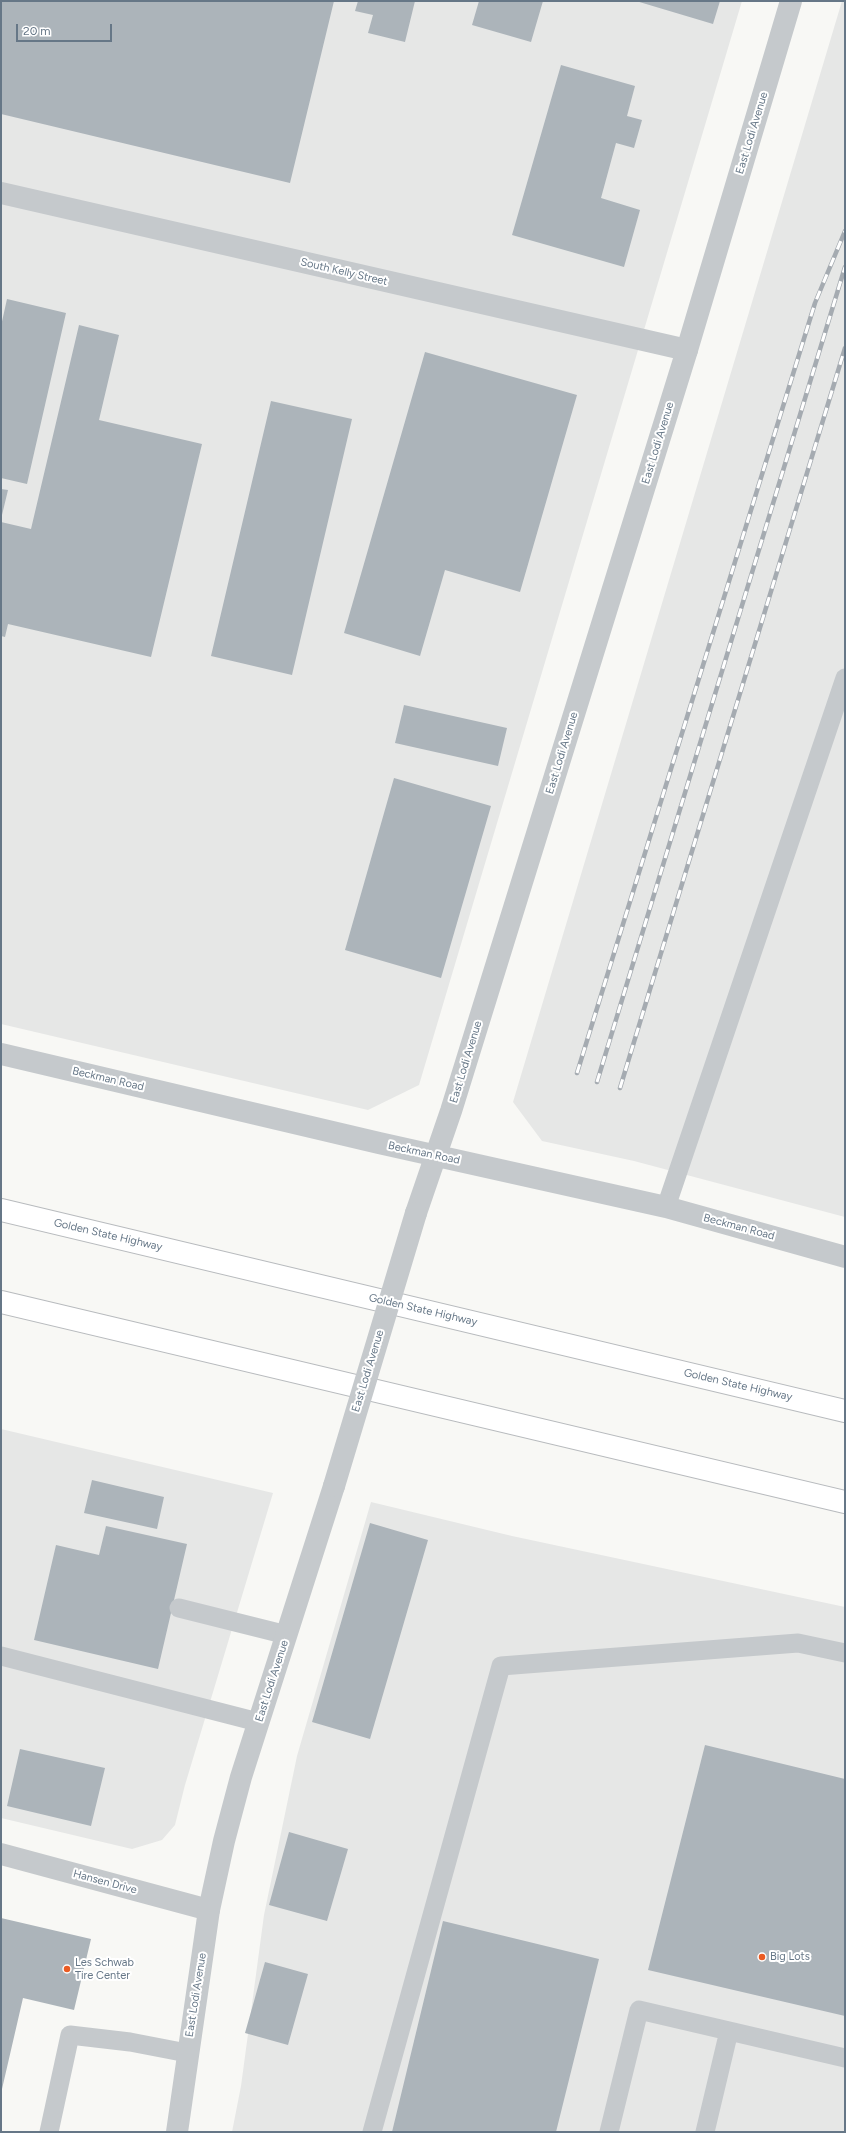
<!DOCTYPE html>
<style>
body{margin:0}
#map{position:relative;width:846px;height:2133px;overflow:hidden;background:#f8f8f5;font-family:Figtree,sans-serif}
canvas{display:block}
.frame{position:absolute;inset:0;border:2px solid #667787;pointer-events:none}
.scale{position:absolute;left:16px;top:24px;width:96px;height:18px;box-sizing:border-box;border:2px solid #667787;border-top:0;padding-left:5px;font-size:12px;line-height:14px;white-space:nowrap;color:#667787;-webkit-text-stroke:3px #fff;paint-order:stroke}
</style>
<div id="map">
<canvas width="846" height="2133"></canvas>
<div class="frame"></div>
<div class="scale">20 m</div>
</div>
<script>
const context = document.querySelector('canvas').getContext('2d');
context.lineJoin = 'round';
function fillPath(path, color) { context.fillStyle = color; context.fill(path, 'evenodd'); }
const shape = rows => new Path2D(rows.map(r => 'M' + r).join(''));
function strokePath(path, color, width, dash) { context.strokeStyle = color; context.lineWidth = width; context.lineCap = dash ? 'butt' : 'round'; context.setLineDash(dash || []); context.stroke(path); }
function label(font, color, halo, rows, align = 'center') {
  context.font = font + ' Figtree,sans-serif'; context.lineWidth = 4; context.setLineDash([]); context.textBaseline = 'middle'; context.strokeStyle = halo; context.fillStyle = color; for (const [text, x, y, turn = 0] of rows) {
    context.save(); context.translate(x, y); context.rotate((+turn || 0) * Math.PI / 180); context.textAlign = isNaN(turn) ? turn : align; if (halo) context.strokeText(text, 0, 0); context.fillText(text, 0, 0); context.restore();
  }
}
fillPath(shape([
 [1,1,742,1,419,1085,368,1110,1,1024],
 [842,1,845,1,845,1217,634,1161,542,1141,513,1102],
 [1,1429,273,1493,185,1785,175,1825,162,1840,132,1849,1,1818],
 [371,1502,512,1536,845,1607,845,2132,232,2132,241,2086,264,1915,297,1756]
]), '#e6e7e6');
fillPath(shape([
 [1,1,334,1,290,183,1,114],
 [358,1,415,1,405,42,368,33,373,15,355,11],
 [479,1,543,1,531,42,472,25],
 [636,1,720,1,713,24],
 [561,65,635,86,627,116,642,120,634,148,616,143,601,198,640,210,624,267,512,235],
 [7,299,66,313,27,484,1,478,1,326],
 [79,325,119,335,99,420,202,444,151,657,8,624,5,637,1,636,1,522,31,529],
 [425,352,577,395,520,592,445,570,420,656,344,633],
 [271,401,352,419,292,675,211,656],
 [1,489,8,490,2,515,1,515],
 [404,705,507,728,498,766,395,743],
 [394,778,491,806,441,978,345,950],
 [92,1480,164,1497,157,1529,84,1513],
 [370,1523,428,1540,370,1739,312,1722],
 [106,1526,187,1544,158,1669,34,1640,56,1545,99,1555],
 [705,1745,845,1779,845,2016,648,1970],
 [20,1749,105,1768,91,1826,7,1806],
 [289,1832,348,1849,327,1921,269,1905],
 [1,1918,91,1939,74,2010,23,1998,2,2089],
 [443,1921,599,1959,556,2132,392,2132],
 [265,1962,308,1974,288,2045,245,2033]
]), '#acb4ba');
const motorway = shape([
 [1,1210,845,1411],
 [1,1302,845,1502]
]);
strokePath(motorway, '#b8bbbe', 24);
strokePath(shape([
 [666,1207,845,678],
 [179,1608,287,1635],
 [1,1656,258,1722],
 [49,2132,70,2035,130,2042,187,2053],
 [372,2132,501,1666,798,1643,845,1653],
 [609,2132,639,2010,845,2058],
 [705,2132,729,2031]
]), '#c5c9cc', 19);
strokePath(shape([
 [1,193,687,350],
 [1,1854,209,1910]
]), '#c5c9cc', 22);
strokePath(shape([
 [1,1054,379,1143,666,1207,845,1257],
 [416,1213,451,1111,687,350,791,1],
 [177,2132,209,1910,224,1841,241,1777,334,1486]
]), '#c5c9cc', 22);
strokePath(motorway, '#fff', 22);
const rail = shape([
 [577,1073,815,303,845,231],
 [597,1082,845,267],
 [620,1088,845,348]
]);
strokePath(rail, '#a5abb1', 4.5);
strokePath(rail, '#fff', 3, [9]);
strokePath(shape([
 [334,1486,416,1213]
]), '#c5c9cc', 22);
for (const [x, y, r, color] of [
 [762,1957,4,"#ea5b23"],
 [67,1969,4,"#ea5b23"]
]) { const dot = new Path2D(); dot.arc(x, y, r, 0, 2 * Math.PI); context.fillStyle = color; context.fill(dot); strokePath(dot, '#fff', 1.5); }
label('11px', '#667787', '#fff', [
 ["East Lodi Avenue",752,133,-73],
 ["South Kelly Street",344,272,13],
 ["East Lodi Avenue",658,443,-73],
 ["East Lodi Avenue",562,753,-73],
 ["East Lodi Avenue",466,1062,-73],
 ["Beckman Road",108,1079,13],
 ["Beckman Road",424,1153,12],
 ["Beckman Road",739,1227,15],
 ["Golden State Highway",108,1235,13],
 ["Golden State Highway",423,1310,13],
 ["East Lodi Avenue",368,1371,-73],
 ["Golden State Highway",738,1385,13],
 ["East Lodi Avenue",272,1681,-72],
 ["Hansen Drive",105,1882,15],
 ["East Lodi Avenue",196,1995,-81]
]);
label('11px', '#667787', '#fff', [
 ["Big Lots",770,1957],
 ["Les Schwab",75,1963],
 ["Tire Center",75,1976]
], 'left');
</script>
